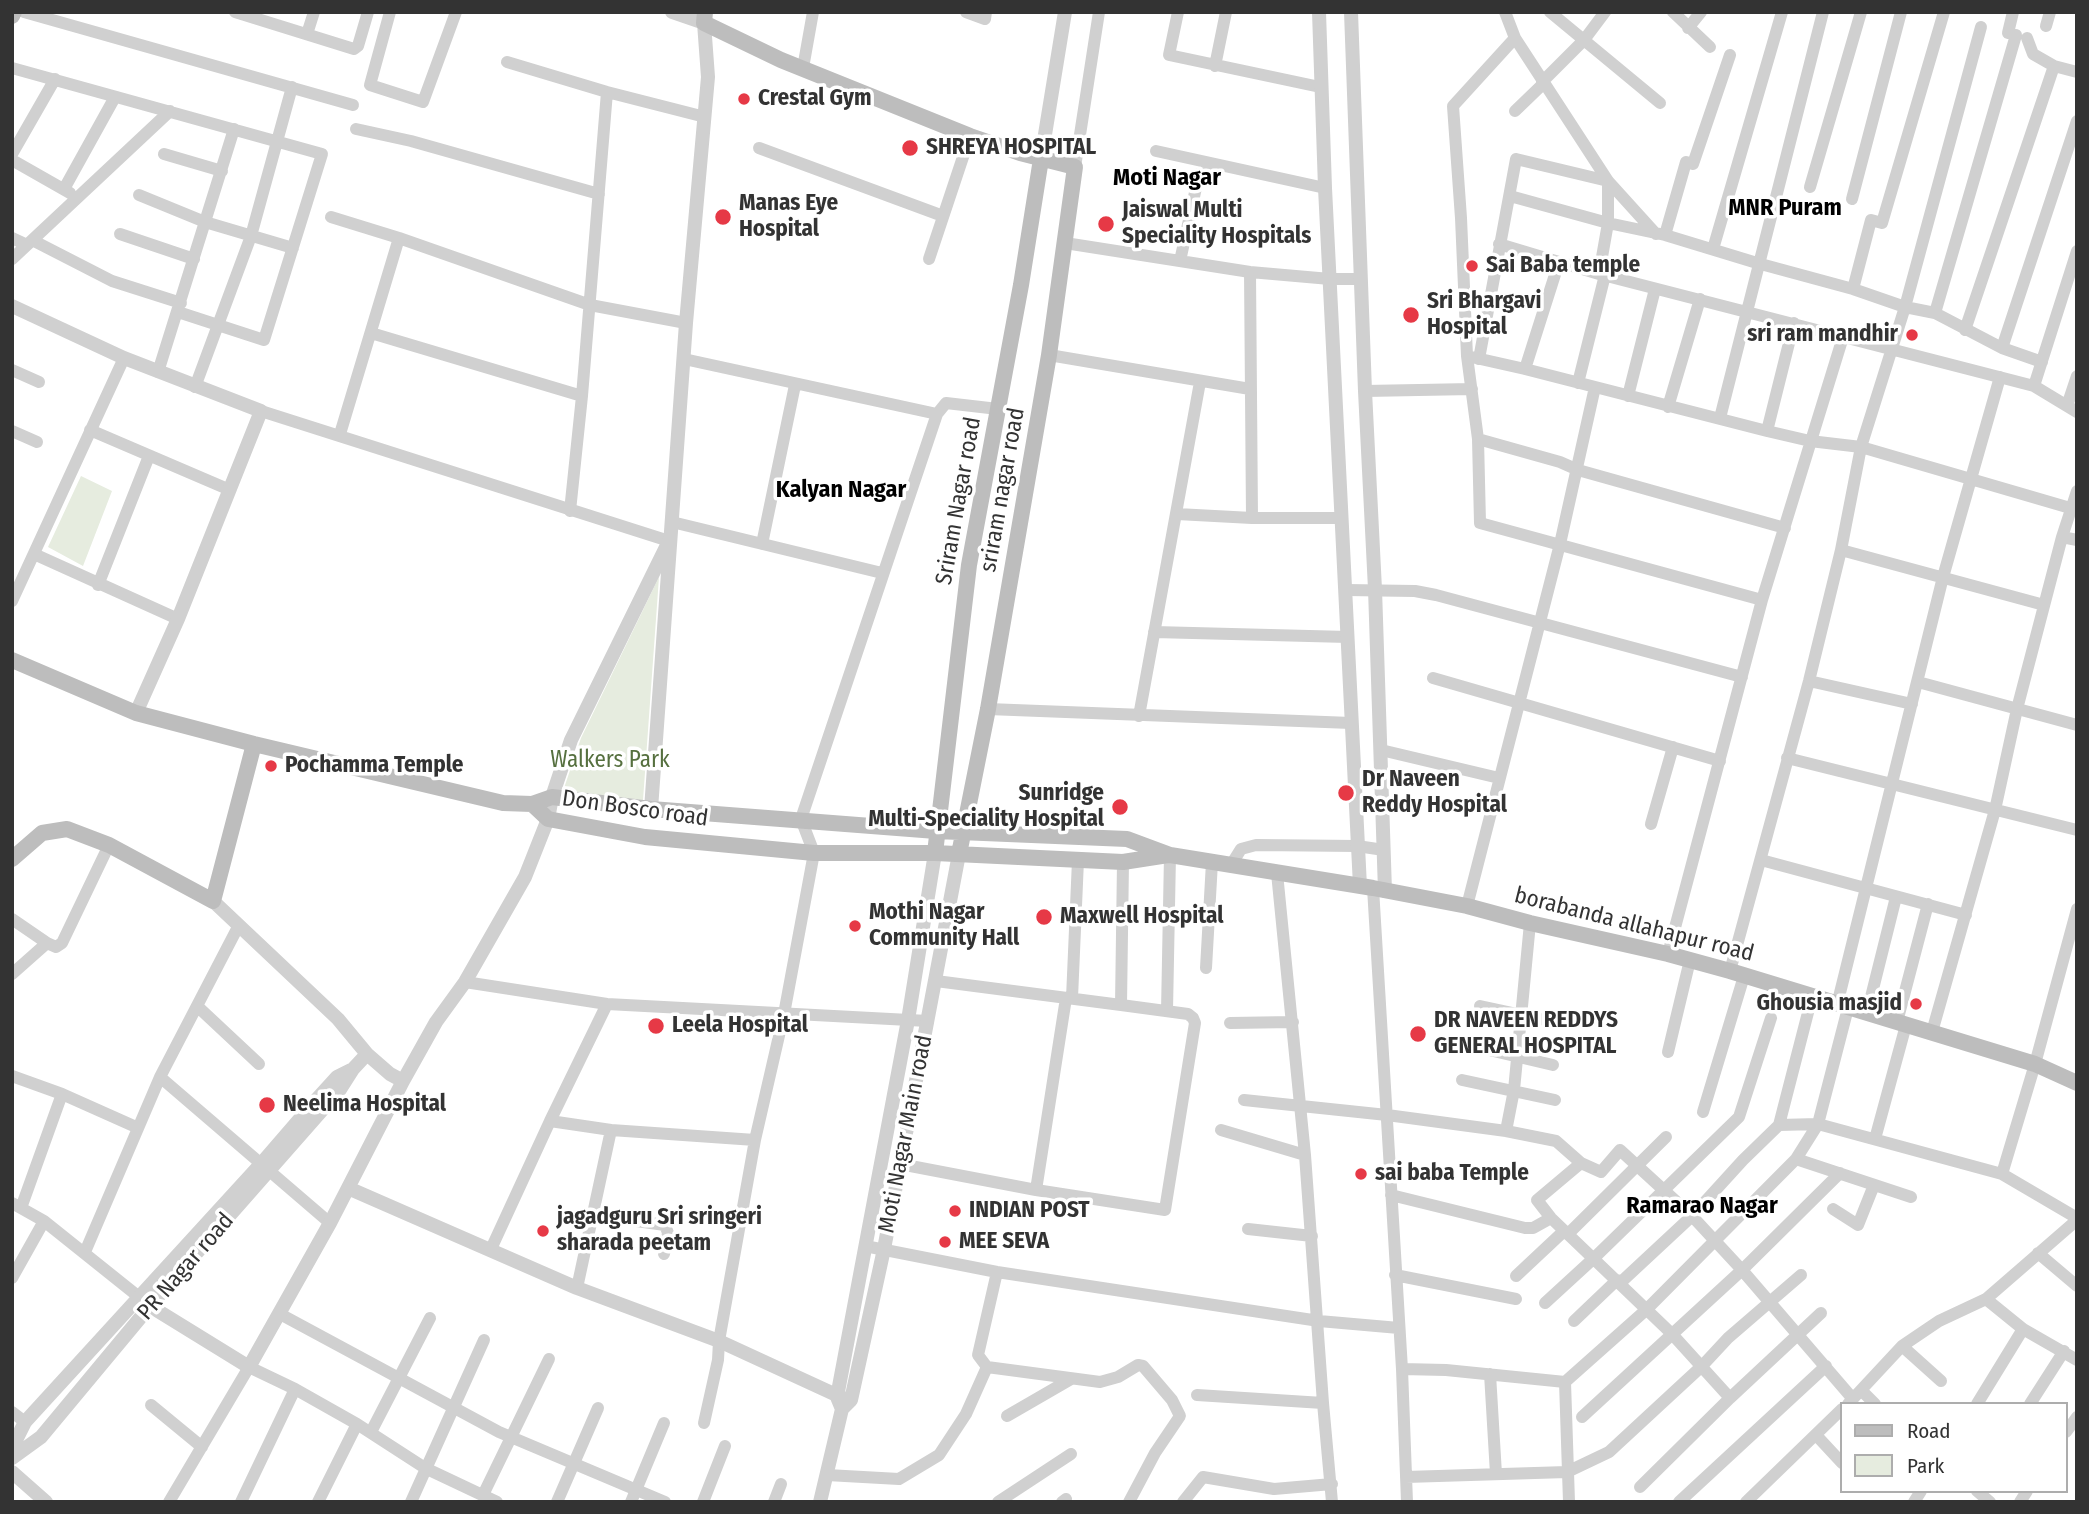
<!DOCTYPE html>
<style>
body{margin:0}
#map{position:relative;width:2089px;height:1514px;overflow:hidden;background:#fff;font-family:"Fira Sans Condensed",sans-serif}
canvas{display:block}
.frame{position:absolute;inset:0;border:14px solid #333;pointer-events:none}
.legend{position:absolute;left:1840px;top:1402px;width:228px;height:91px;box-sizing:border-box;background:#fff;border:2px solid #adadad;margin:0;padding:9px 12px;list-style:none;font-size:21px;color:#333}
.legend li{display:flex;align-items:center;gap:14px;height:35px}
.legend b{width:35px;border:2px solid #adadad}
</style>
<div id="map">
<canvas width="2089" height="1514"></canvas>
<div class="frame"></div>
<ul class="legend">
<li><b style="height:9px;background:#bdbdbd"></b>Road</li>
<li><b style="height:19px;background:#e6ecdf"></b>Park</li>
</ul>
</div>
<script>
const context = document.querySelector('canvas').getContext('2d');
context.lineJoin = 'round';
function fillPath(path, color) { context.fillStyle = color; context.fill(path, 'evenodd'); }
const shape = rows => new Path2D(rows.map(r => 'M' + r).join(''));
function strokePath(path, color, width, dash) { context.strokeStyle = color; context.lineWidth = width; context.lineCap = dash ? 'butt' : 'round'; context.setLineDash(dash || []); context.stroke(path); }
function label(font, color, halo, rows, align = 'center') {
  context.font = font + ' "Fira Sans Condensed",sans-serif'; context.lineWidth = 7; context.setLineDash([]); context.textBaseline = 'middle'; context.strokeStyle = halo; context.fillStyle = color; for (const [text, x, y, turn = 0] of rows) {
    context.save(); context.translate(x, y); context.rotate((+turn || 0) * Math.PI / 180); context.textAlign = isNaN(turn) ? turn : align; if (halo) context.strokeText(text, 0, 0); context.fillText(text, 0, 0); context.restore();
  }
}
fillPath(shape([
 [81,476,112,491,83,566,48,547],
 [659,577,643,800,563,791,581,738]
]), '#e6ecdf');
strokePath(shape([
 [24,12,353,105],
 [235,12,354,49,358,46,368,12],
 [390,12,370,85,423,102,456,12],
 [966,12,985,19,986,12],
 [1178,12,1169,55,1320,87],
 [1505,12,1515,38,1608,181,1656,234],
 [1550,12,1660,103],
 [1673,12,1710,47],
 [2046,26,2050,12],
 [1688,28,1701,12],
 [2008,33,2013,12],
 [307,34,314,12],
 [1515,38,1453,106,1461,218,1467,356,1478,439,1480,523,1762,600],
 [2027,38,2033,54,2054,66,2077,72],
 [507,62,607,92,705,117],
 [1215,66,1226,12],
 [12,68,322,154,264,340,178,312],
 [803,68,813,12],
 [1542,82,1584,40,1605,12],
 [1515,111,1543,84],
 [356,129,411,141,599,194],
 [759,148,943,216],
 [1156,151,1325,188],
 [12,154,55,79],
 [164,154,222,171],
 [12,160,70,193],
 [1075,167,1099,12],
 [1810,187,1861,12],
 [64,189,115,97],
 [139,195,205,222,293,248],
 [1510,196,1608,223,1665,235,1757,263,1853,289,1905,307,1935,313,2002,348,2042,362],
 [1852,199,1901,12],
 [331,217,399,238,590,305,686,323],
 [120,234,194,259],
 [1665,235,1686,162,1693,164,1730,55],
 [12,238,27,245],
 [34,241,112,281,181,303],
 [1065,243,1250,272,1330,279,1360,279],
 [1499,244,1599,274,2034,386,2077,412],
 [1713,249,1782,12],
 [12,259,170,111],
 [929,259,970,136],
 [1180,261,1199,174,1214,172],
 [1250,272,1252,518],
 [1853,289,1871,220,1882,223,1944,12],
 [1935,313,2016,35],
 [1965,330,2054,66],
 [371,333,582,396],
 [2002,348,2077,121],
 [1049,355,1250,389],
 [1467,356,1525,369,1767,431,1810,441,1861,447,2077,510],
 [684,359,937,414,801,819,814,853,784,1014,755,1140,719,1341,718,1360,704,1423],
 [1479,359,1516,159,1608,181,1608,223,1599,274],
 [1525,369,1559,262],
 [12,370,39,382],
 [158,372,234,129],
 [1578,383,1605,275],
 [2034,386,2077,251],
 [195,387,251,236,292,87],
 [1365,391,1472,389],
 [1628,396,1655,289],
 [2067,406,2077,376],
 [1668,407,1700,299],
 [261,411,669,541],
 [937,414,946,403,998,409],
 [1720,418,1823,12],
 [90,430,230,490],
 [12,431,37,442],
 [1767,431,1794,323],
 [340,434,399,238],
 [1478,439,1560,462,1578,470,1785,528],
 [570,511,582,396,607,92],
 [1177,514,1252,518,1341,518],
 [672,522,882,573],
 [2062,537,2077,540],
 [762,544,795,385],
 [1841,550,2044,605],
 [34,554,178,619],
 [98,585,149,456],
 [1346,590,1415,591,1436,595,1742,677],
 [12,601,124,358],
 [1154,632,1348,637],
 [1433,678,1720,761],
 [1809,681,1912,704],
 [1918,682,2077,725],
 [988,709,1351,723],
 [1139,716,1200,382],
 [1381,750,1499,778],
 [1787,758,2077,830],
 [1651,824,1673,747],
 [1761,860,1966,915],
 [1231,865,1241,849,1256,845,1357,846,1384,850],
 [1277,873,1305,1155,1323,1403,1332,1502],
 [1373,888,1402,1369,1407,1502],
 [1467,906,1560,544,1595,387],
 [12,919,47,943,12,974],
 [47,943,56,947,62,943,109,845],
 [1668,954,1762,600,1843,337],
 [1206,968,1212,862],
 [1730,971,1809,681,1841,550,1861,447,1905,307,1981,27],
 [465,982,607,1004,928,1021],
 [1072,998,1078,860],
 [607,1004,550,1121,611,1130],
 [1121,1005,1123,862],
 [1837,1005,1943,577,2000,377],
 [197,1006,259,1064],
 [1480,1006,1550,1021],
 [1167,1011,1170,855],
 [1867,1013,1896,897],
 [1897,1022,1928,904],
 [1230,1023,1293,1022],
 [1932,1032,1995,810,2017,709,2062,537,2077,491],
 [1485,1049,1553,1065],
 [1668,1052,1690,960],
 [12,1076,62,1094,136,1127],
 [160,1077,330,1223],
 [1462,1080,1555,1100],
 [1244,1100,1387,1115,1506,1131,1556,1141,1581,1163,1537,1200,1551,1218,1672,1334,1730,1398],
 [1703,1112,1744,976],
 [1779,1125,1812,997],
 [1221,1130,1305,1155],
 [1506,1131,1514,1090,1530,923],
 [1875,1139,1906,1025],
 [1796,1159,1911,1197],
 [1581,1163,1601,1172,1620,1150,1692,1216,1742,1270,1853,1399],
 [900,1164,1036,1190,1165,1210,1195,1023,1193,1018,1188,1014,1121,1005,936,981],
 [2002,1174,2035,1064,2077,909],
 [1036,1190,1066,998],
 [1391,1195,1525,1228,1533,1228,1551,1218],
 [12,1203,44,1221,139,1297],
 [21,1208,62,1094],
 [1833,1209,1858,1225,1874,1185],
 [593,1215,665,1225,668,1233,664,1254],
 [1248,1229,1312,1236],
 [1568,1234,1666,1137],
 [865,1246,997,1272,1319,1321,1399,1328],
 [491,1249,550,1121],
 [85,1252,160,1077,239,925],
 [2038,1253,2077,1286],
 [997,1272,978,1355,987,1367,1100,1382,1118,1377,1138,1365,1143,1366,1172,1400,1180,1416,1155,1453,1129,1502],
 [1395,1275,1516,1299],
 [1516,1276,1564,1231],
 [12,1278,44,1221],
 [1620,1283,1692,1216,1743,1160,1779,1125,1818,1124,2002,1174,2077,1218],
 [577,1288,611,1130,755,1140],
 [1986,1299,2023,1329,2077,1360],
 [1545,1303,1593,1259,1739,1117,1771,1018],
 [280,1314,499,1432,665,1502],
 [1574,1321,1617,1280],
 [1902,1346,1941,1381],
 [1402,1369,1446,1370,1565,1382,1646,1310,1796,1159,1818,1124,1848,1008],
 [1490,1374,1496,1474],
 [1565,1382,1569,1502],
 [1862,1391,1875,1404],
 [1197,1395,1323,1403],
 [1848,1404,1902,1346,1939,1321,1986,1299,2077,1220],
 [1977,1404,2023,1329],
 [2030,1404,2064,1351],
 [151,1405,202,1447],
 [12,1412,25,1422],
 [1007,1416,1071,1379],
 [1582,1417,1742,1270,1840,1173],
 [371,1432,430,1318],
 [2066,1432,2077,1417],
 [1816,1435,1842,1463],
 [827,1475,899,1479,939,1455,966,1414,987,1367],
 [1406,1477,1567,1472,1609,1452,1702,1366,1728,1338,1801,1275],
 [1640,1487,1730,1398,1821,1313],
 [1977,1491,1990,1502],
 [483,1495,549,1359],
 [169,1502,249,1367,295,1389,357,1424,425,1468,497,1502],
 [241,1502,295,1389],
 [318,1502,357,1424],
 [411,1502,484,1340],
 [557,1502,598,1408],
 [631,1502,664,1423],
 [703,1502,725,1446],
 [774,1502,781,1484],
 [998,1502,1071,1454],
 [1062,1502,1066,1499],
 [1183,1502,1203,1477,1274,1489,1332,1484],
 [1679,1502,1826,1366],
 [1746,1502,1842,1409],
 [1914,1502,1921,1491],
 [2020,1502,2027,1491]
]), '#d0d0d0', 12);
strokePath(shape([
 [1319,12,1325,188,1360,886],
 [1351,12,1365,391,1375,589,1385,891],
 [1041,159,1065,12],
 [12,306,124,358,261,411,178,619,136,713],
 [651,809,686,323,708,77,704,23,672,12],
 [213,901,338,1019,367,1054,390,1074,403,1081],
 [348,1188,577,1288,719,1341,845,1399],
 [139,1297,150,1306,249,1367,330,1223,403,1081,436,1022,465,982,525,877,548,819,552,797,571,740,669,541],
 [842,1409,837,1397,908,1020,935,853],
 [12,1448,25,1422,260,1165,317,1099,337,1077,351,1070],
 [12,1458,41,1437,150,1306,339,1091,353,1069,367,1054],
 [12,1472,46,1502],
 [820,1502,842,1409,851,1400,884,1249,959,854]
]), '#d0d0d0', 14);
strokePath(shape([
 [705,12,704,23,781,60,970,136,1020,153,1075,167,1049,355,988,709,959,854],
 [12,16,14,12],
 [12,660,136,713,254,744,503,803,532,804,552,797,651,809,936,831,1127,839,1170,855,1373,888,1467,906,1530,923,1668,954,1730,971,2035,1064,2077,1083],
 [532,804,548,819,645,837,814,853,935,853,1123,862,1168,855],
 [935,853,969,565,1021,285,1041,159],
 [12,859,42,833,67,829,109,845,213,901,254,744]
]), '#bdbdbd', 16);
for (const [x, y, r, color] of [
 [744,99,7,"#e63946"],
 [910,148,9,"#e63946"],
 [723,217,9,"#e63946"],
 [1106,224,9,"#e63946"],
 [1472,266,7,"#e63946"],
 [1411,315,9,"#e63946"],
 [1912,335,7,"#e63946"],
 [271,766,7,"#e63946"],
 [1346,793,9,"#e63946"],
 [1120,807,9,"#e63946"],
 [1044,917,9,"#e63946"],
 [855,926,7,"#e63946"],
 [1916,1004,7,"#e63946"],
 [656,1026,9,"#e63946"],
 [1418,1034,9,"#e63946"],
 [267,1105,9,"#e63946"],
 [1361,1174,7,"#e63946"],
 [955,1211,7,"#e63946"],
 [543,1231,7,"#e63946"],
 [945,1242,7,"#e63946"]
]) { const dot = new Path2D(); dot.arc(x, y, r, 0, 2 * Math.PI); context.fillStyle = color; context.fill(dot); strokePath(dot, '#fff', 2.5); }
label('bold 23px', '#333', '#fff', [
 ["Crestal Gym",758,99],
 ["SHREYA HOSPITAL",926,148],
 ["Manas Eye",739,204],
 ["Hospital",739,230],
 ["Jaiswal Multi",1122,211],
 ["Speciality Hospitals",1122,237],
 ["Sai Baba temple",1486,266],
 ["Sri Bhargavi",1427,302],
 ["Hospital",1427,328],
 ["sri ram mandhir",1898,335,"right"],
 ["Pochamma Temple",285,766],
 ["Dr Naveen",1362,780],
 ["Reddy Hospital",1362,806],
 ["Sunridge",1104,794,"right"],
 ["Multi-Speciality Hospital",1104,820,"right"],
 ["Mothi Nagar",869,913],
 ["Community Hall",869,939],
 ["Maxwell Hospital",1060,917],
 ["Ghousia masjid",1902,1004,"right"],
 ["DR NAVEEN REDDYS",1434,1021],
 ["GENERAL HOSPITAL",1434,1047],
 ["Leela Hospital",672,1026],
 ["Neelima Hospital",283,1105],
 ["sai baba Temple",1375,1174],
 ["INDIAN POST",969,1211],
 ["jagadguru Sri sringeri",557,1218],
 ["sharada peetam",557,1244],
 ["MEE SEVA",959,1242]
], 'left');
label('23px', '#333', '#fff', [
 ["sriram nagar road",1003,490,-80],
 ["Sriram Nagar road",959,501,-80],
 ["Don Bosco road",635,809,8],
 ["borabanda allahapur road",1634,925,14],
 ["Moti Nagar Main road",906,1134,-79],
 ["PR Nagar road",186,1267,-49]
]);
label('23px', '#56703f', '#fff', [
 ["Walkers Park",610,761]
]);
label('bold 24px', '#000', '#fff', [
 ["Moti Nagar",1167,178],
 ["MNR Puram",1785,208],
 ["Kalyan Nagar",841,490],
 ["Ramarao Nagar",1702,1206]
]);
</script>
